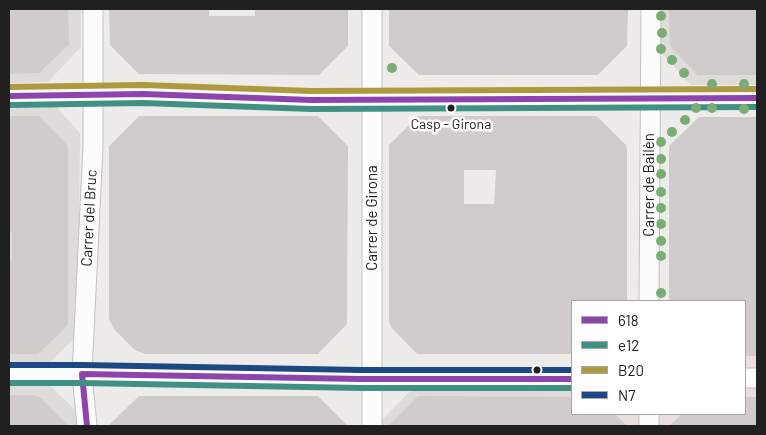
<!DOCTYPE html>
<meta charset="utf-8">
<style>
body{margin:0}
#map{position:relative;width:766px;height:435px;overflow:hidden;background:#eeecea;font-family:Barlow,sans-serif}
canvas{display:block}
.frame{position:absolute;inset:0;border:10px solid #202020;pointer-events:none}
.legend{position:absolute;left:571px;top:300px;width:175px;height:115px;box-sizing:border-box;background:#fff;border:1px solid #a6a6a6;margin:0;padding:6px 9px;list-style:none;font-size:15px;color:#202020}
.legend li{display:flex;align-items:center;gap:10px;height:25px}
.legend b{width:25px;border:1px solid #a6a6a6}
</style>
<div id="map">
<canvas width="766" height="435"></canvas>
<div class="frame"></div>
<ul class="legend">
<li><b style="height:6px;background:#8e44ad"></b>618</li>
<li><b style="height:6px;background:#409183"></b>e12</li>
<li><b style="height:6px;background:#ad9a3f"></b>B20</li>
<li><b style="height:6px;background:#1c4883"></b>N7</li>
</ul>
</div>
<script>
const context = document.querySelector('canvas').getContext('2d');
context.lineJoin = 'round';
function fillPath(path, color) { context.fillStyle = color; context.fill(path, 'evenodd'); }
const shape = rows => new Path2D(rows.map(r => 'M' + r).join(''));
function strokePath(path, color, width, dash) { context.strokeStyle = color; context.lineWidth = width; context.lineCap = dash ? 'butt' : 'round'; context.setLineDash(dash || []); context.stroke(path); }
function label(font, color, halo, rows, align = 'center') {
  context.font = font + ' Barlow,sans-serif'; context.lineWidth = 5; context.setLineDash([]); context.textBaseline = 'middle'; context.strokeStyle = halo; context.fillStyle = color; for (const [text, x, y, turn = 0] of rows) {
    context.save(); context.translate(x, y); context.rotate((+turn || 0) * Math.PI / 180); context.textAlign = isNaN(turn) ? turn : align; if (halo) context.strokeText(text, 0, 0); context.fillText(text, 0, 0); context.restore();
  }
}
fillPath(shape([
 [9,9,81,9,81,47,48,82,9,83],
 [659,9,757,9,757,85,691,85,659,50],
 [9,103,54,104,80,133,78,335,48,364,9,364],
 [9,382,48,384,82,416,81,426,9,426],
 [572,384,572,414,631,414,638,426,378,426,378,424,415,386]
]), '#dddcdb');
fillPath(shape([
 [757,352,757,426,549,426,584,414,745,414,745,356]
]), '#ebdede');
fillPath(shape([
 [9,9,68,9,69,44,39,73,9,74],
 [109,9,209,9,209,16,255,16,255,9,348,9,348,46,319,75,139,74,110,45],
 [389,9,628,9,627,46,598,75,419,75,389,46],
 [669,9,757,9,757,75,702,75,698,76,696,73,670,46],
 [9,116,39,116,68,146,68,325,38,354,9,354,9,260,12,260,12,232,9,232],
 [139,116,318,116,348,146,347,324,318,354,145,354,135,350,114,329,109,319,109,146],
 [418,116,595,116,600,119,626,145,627,150,627,301,572,301,572,354,419,354,416,353,391,327,389,322,389,145],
 [464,170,496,170,494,204,464,204],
 [699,117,757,117,757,356,745,356,745,301,669,301,669,146],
 [9,395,34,395,42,399,69,426,9,426],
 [139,396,318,396,348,426,108,426],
 [419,396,572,397,572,414,615,414,627,426,388,426,417,397],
 [745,397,757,397,757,426,669,426,682,414,745,414]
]), '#cfcccb');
const minor = shape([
 [372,9,372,426],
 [9,96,143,94,311,100,757,98],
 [649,301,651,9],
 [9,374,82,374,361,379,572,379],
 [745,378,757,378],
 [649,414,649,426],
 [87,426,82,374,93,146,93,9]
]);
strokePath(minor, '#c1c1c0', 21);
strokePath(minor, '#fcfcfc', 19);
strokePath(shape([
 [9,96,143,94,311,100,757,98],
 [87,426,82,374,361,379,572,379]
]), '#8e44ad', 6);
strokePath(shape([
 [9,105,143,103,311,109,757,107],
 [9,383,82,383,361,388,572,388]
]), '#409183', 6);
strokePath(shape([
 [9,87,143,85,311,91,757,89]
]), '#ad9a3f', 6);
strokePath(shape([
 [9,365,82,365,361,370,572,370]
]), '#1c4883', 6);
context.fillStyle = '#7bac75';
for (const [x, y] of [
 [661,16],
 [662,33],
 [661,49],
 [672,60],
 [392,68],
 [684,73],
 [712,84],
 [744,84],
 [696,108],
 [712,108],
 [744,109],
 [685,120],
 [672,132],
 [661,142],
 [661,159],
 [661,174],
 [661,192],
 [661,208],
 [661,224],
 [661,241],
 [661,256],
 [661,293]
]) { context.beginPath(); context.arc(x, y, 5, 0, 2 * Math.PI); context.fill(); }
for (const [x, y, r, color] of [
 [451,108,4.5,"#202020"],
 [537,370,4.5,"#202020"]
]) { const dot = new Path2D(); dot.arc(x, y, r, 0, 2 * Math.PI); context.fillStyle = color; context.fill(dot); strokePath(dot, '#fff', 2); }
label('14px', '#202020', '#fff', [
 ["Casp - Girona",451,124]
]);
label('15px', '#202020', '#fff', [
 ["Carrer de Bailèn",649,185,-90],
 ["Carrer del Bruc",89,218,-87],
 ["Carrer de Girona",372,218,-90]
]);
</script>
